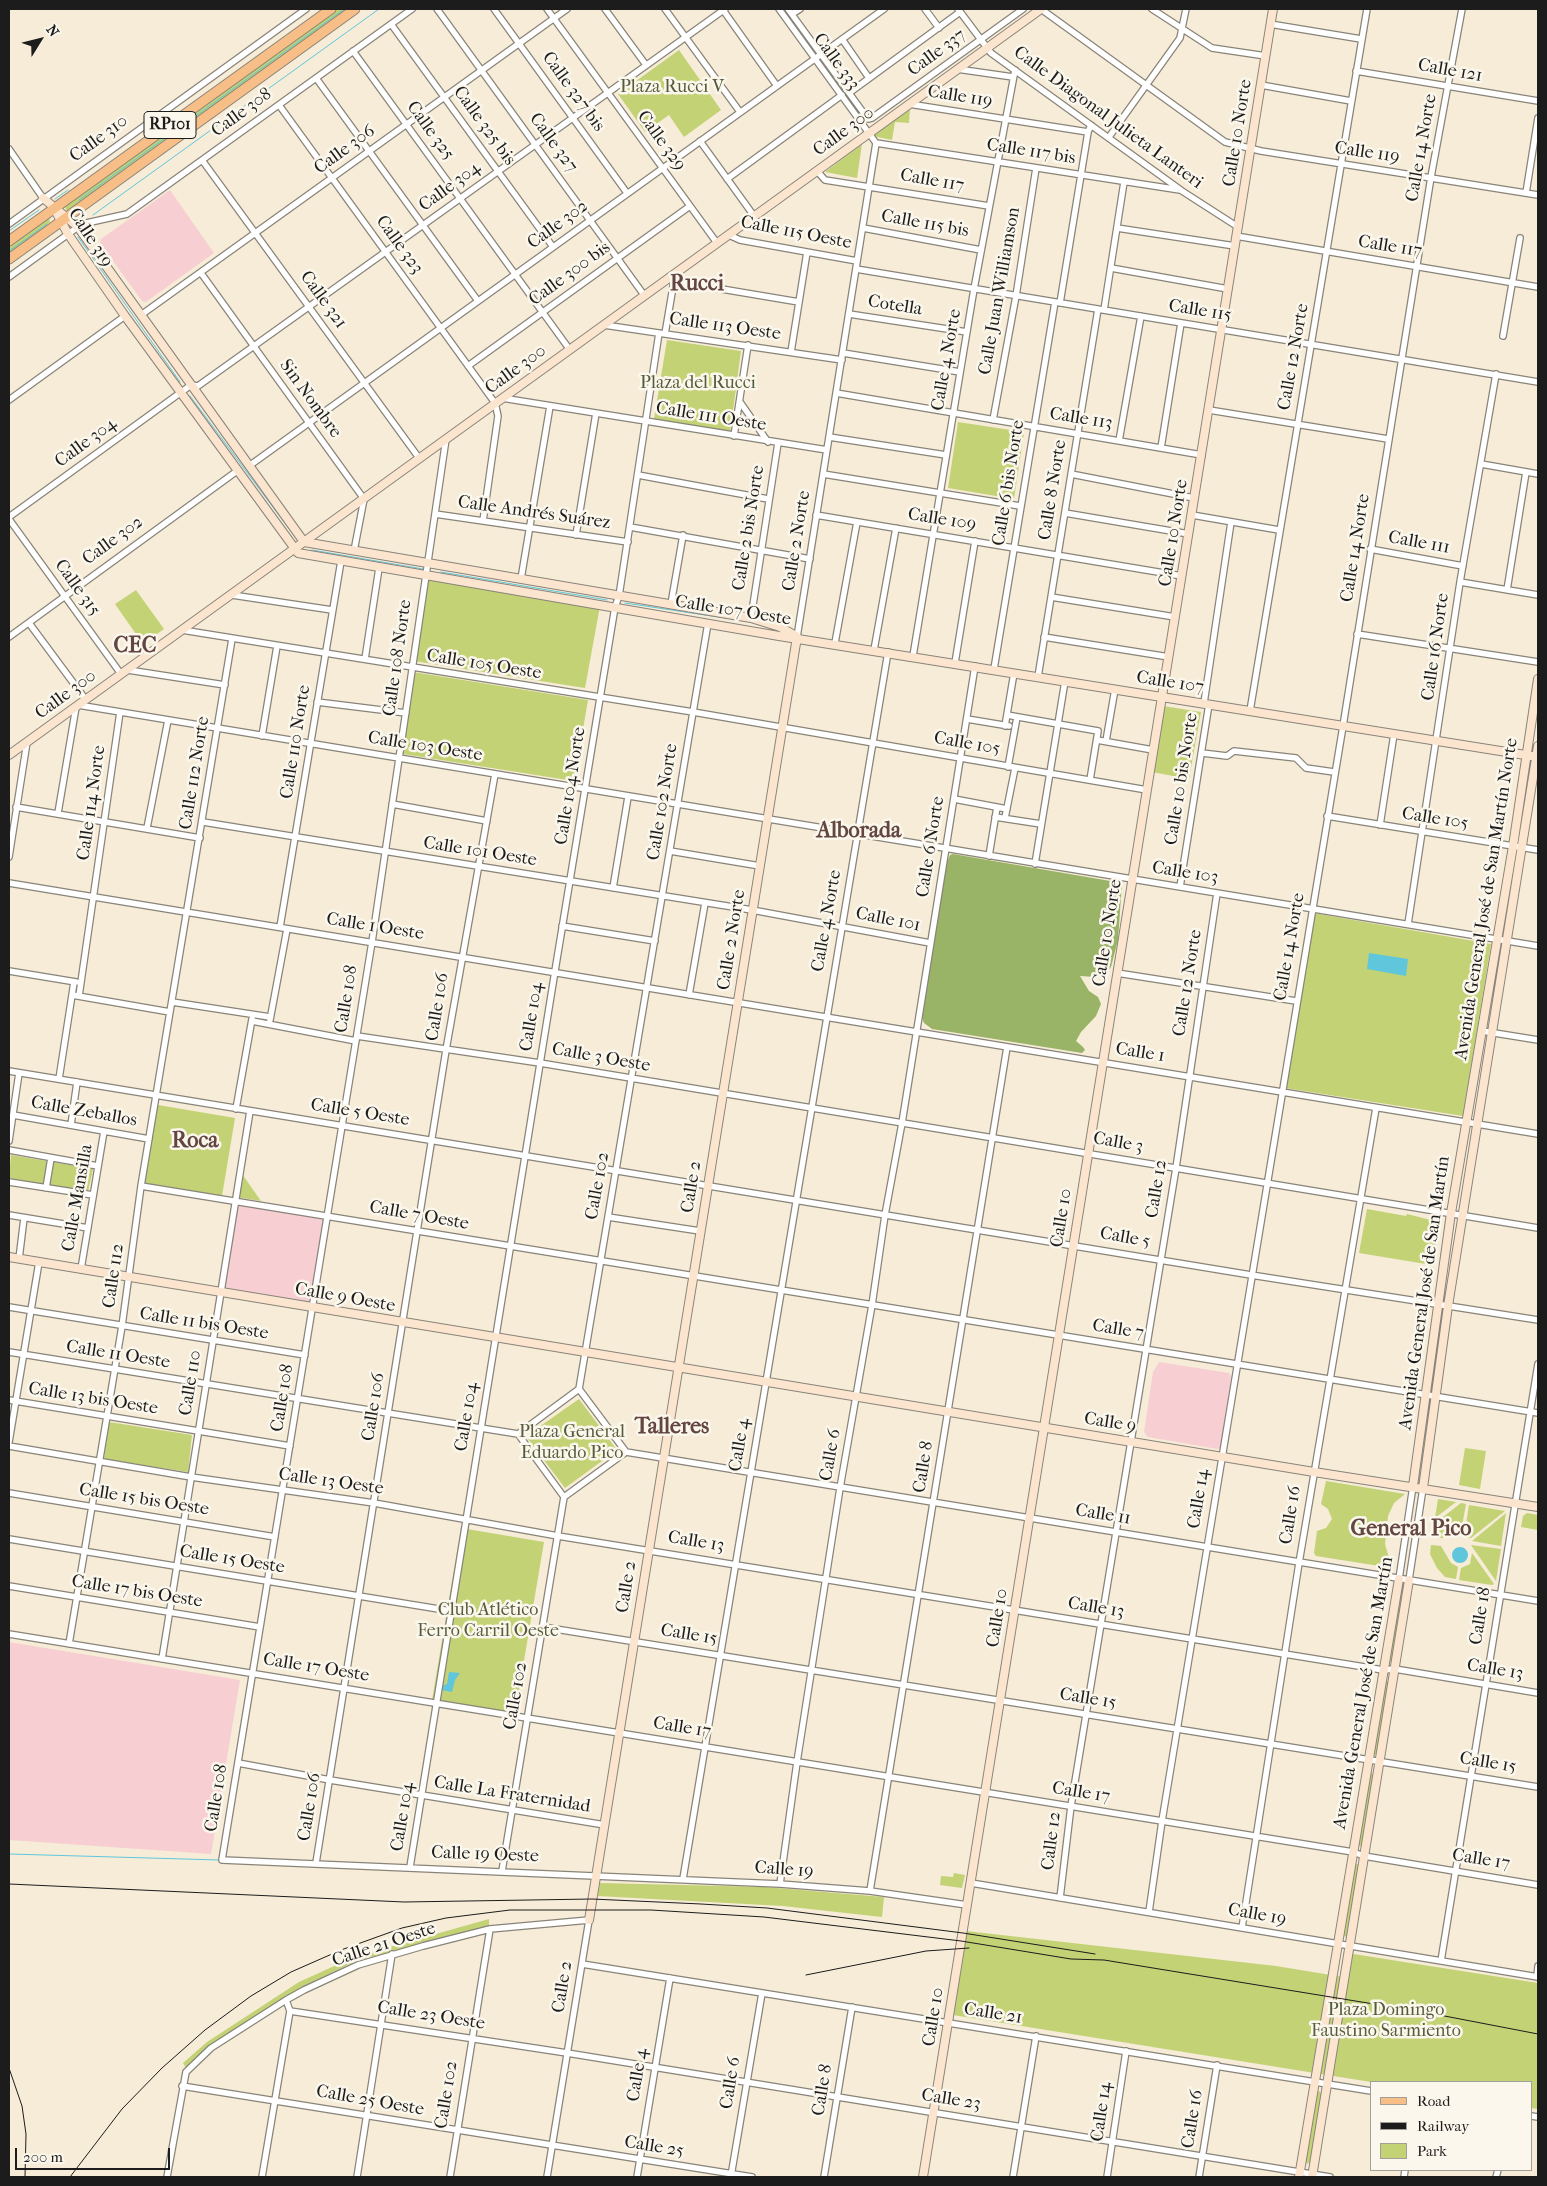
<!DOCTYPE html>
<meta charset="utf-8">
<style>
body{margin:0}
#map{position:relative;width:1547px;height:2186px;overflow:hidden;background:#f6ecd7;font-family:"IM FELL French Canon",serif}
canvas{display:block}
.frame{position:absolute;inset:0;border:10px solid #1c1c1c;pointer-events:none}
.legend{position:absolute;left:1370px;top:2081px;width:162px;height:90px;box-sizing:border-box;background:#fbf7ec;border:1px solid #a29f99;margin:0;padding:6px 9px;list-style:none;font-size:15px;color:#1c1c1c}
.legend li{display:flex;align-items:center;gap:10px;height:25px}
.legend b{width:25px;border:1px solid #a29f99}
.north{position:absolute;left:15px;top:15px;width:50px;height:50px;-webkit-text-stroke:4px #fbf7ec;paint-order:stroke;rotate:54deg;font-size:14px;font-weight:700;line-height:20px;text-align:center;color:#1c1c1c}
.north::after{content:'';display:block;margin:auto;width:18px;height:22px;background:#1c1c1c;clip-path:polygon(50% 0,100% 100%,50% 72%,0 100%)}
.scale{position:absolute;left:15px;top:2148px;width:155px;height:22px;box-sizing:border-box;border:2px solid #1c1c1c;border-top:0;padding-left:6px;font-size:15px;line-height:18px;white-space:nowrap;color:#1c1c1c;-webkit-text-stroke:4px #fbf7ec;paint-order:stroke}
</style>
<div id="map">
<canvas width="1547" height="2186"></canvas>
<div class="frame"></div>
<ul class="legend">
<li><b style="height:6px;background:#f7be87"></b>Road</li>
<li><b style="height:6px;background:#1c1c1c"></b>Railway</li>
<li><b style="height:14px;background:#c2d275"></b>Park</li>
</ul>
<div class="north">N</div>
<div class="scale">200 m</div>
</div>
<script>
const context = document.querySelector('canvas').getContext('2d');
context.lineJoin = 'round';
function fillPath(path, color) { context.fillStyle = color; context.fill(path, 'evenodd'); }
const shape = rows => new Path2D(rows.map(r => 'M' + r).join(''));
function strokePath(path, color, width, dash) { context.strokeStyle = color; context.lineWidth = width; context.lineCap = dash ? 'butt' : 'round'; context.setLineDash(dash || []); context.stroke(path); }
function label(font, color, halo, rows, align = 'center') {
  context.font = font + ' "IM FELL French Canon",serif'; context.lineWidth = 5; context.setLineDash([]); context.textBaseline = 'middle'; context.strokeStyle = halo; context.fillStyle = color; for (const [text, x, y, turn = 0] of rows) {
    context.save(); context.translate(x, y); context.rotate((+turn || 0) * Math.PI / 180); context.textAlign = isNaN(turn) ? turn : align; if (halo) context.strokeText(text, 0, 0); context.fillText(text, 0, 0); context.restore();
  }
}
fillPath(shape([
 [170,190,214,253,146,302,142,301,100,243,101,239],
 [236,1201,328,1215,313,1307,221,1292],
 [1159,1362,1229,1373,1231,1377,1221,1448,1217,1449,1148,1437,1144,1432,1153,1372],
 [9,1642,240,1680,211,1854,9,1840]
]), '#f7cfd2');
fillPath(shape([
 [335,9,350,9,68,211,66,210,65,206,92,184],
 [679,50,721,110,684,137,669,115,645,132,618,94],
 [910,108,909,123,895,122,892,140,873,136],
 [862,144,857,178,825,172],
 [49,217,50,222,9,255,9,245],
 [667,340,741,351,730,433,654,419],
 [958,422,1024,432,1014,499,948,488],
 [425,579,600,606,585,688,414,661],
 [136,590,164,629,143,644,115,604],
 [413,672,588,700,574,781,403,754],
 [1163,706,1201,712,1189,779,1152,772],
 [1313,913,1491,944,1463,1116,1285,1088],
 [158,1105,235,1118,222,1196,145,1183],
 [11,1155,93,1169,88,1192,9,1178],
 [242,1174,261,1201,236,1197],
 [1367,1209,1406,1216,1407,1214,1439,1222,1432,1265,1359,1253],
 [579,1399,617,1450,565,1488,528,1439,529,1434],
 [109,1422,192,1435,188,1472,104,1459],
 [1465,1448,1486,1451,1480,1489,1459,1485],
 [1326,1481,1405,1494,1394,1503,1388,1516,1385,1544,1392,1568,1316,1556,1314,1553,1317,1531,1326,1528,1332,1519,1328,1509,1321,1504],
 [1438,1499,1456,1502,1435,1518],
 [1461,1503,1466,1504,1462,1526,1443,1538,1432,1538,1434,1524],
 [1469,1505,1505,1511,1471,1538,1464,1537],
 [1506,1513,1501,1546,1472,1541],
 [1527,1513,1538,1515,1538,1530,1521,1527,1523,1516],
 [461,1528,544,1542,515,1714,432,1700],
 [1431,1545,1441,1546,1451,1563,1458,1567,1456,1579,1445,1577,1437,1568,1430,1554],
 [1471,1545,1501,1549,1496,1581],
 [1472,1553,1494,1584,1492,1585,1459,1580,1461,1568,1470,1564],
 [1401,1588,1404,1589,1391,1662,1389,1660],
 [1385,1681,1389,1682,1389,1684,1378,1753,1376,1755,1373,1753],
 [1370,1772,1374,1775,1363,1844,1361,1846,1358,1845],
 [1355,1863,1359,1865,1348,1935,1346,1937,1343,1935],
 [954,1873,965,1875,962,1888,940,1885,941,1876,953,1877],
 [600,1883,765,1887,884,1897,882,1917,783,1906,598,1896],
 [489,1919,489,1926,356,1961,302,1987,210,2047,186,2068,183,2063,207,2042,299,1982,354,1957],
 [966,1931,1276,1966,1343,1977,1347,1953,1538,1983,1538,2109,1531,2108,1531,2082,1371,2082,953,2015],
 [1319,2091,1322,2094,1311,2161,1307,2164,1305,2160,1317,2092]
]), '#c2d275');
fillPath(shape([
 [953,854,1122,883,1118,940,1111,967,1107,972,1095,977,1080,976,1089,991,1098,997,1101,1004,1096,1016,1081,1032,1076,1041,1083,1047,1085,1050,1082,1053,932,1029,924,1023,922,1018,947,862,950,855]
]), '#99b466');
fillPath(shape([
 [1369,953,1408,959,1406,976,1367,969],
 '1452 1555a8 8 0 1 1 16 0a8 8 0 1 1-16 0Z',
 [449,1672,460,1673,455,1680,452,1692,441,1690,442,1686,447,1684]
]), '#5fc6dc');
strokePath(shape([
 [55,199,68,190],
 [79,200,344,9],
 [93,215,379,9],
 [9,231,39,210],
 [78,237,180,382],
 [9,251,47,224],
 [190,396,296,538],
 [312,550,423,569],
 [441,572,607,600],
 [625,603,752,622],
 [9,1854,219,1860]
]), '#5fc6dc', 1);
const street = shape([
 [437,9,644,295],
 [494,9,627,193],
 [547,9,717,243],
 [605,9,646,65],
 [665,9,740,112],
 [779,9,876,143],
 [788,9,868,119,872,118,1023,9],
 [925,9,939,28],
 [958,9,991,53,1182,191,1238,227],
 [1041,9,1225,142,1261,151,1538,195],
 [1152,9,1212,48,1266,56],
 [723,10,777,86],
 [792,14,800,9],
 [391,24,553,247],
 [1270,24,1361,39],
 [842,39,869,78],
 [353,51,570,350],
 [957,69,1013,77],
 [1356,71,1538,101],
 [316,78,478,301],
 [1261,85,1351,101],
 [849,93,960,12],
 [909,104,1088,132,1091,125],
 [279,105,495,403,498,416,483,521],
 [1109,137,1180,38,1186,9],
 [700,141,754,216],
 [876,143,1180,190],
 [9,149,43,198],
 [202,160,419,458],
 [817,171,825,180,989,206],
 [727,179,842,95],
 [1526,193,1538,118],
 [9,224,306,9],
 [863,228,981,250],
 [1117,228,1235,246],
 [729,235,740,240,857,261],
 [1236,236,1538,287],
 [1111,268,1228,289],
 [856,269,1538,382],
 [201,273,364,499,354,551],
 [670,276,674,281,799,302],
 [9,277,82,224,127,214,412,9],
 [1060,303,1088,132],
 [1104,310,1124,182],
 [849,314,967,332],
 [141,315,567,9],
 [604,325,842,360],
 [665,334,674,281],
 [1503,336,1520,238],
 [791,352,807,252],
 [843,353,960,372],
 [468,366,690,206],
 [836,393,1202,455],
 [502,398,827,450],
 [9,400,125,316],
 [740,402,768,442],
 [1209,410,1388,439],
 [993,420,1016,296,1036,168],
 [734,436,748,345],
 [829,437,946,455],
 [446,439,372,942,222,1860,780,1884,870,1891,967,1905],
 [1119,441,1141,316],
 [1161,448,1181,323],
 [1481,464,1538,474],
 [249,466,884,9],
 [823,474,1020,506],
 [1071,474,1194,498],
 [638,475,768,499],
 [1065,513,1189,534],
 [435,514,628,542],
 [816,515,1182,576],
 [1192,515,1279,530],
 [9,517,191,385,198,386,725,9],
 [9,519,121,674],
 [630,527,810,559],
 [576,535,596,413],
 [1370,549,1463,566],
 [521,579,550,406],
 [1460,582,1538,595],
 [1507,590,1526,472],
 [232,595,332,610],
 [1051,597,1175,617],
 [671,604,683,535],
 [751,618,778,443],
 [29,623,86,700],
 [182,630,693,712,1147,790],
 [1357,634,1538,662],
 [9,637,237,471],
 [797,637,876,143],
 [1044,637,1169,657],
 [835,643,857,522],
 [874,650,896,528],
 [913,656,974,289,1015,70],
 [365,659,379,568],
 [955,663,975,541],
 [994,669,1055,302],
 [128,670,225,685],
 [1038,677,1098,309],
 [317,702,406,713],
 [1204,703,1231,522],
 [78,705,1538,946],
 [1250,711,1367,9],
 [1007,715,1098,731,1090,780],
 [967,719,1009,726],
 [1005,726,1014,673],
 [262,736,277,646],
 [1097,740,1153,750],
 [1106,741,1115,689],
 [1202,753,1227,756,1234,751,1296,758,1306,768,1334,772],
 [1008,767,1017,717],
 [954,799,1007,809],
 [392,804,487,821],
 [16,807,200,838],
 [58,813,76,707],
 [1327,816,1538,850],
 [995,817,1041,824],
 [1005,818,1015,768],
 [203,822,752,910,930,943],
 [1380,825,1394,734],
 [147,828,168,720],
 [670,851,760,866],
 [989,856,997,807],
 [9,857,27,742],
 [1035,864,1065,681],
 [9,883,1538,1134],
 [1180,887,1209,704],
 [613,888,628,797],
 [1408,924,1460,582,1496,374],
 [562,926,655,941],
 [280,927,341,561],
 [9,971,76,982],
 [1117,973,1296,1001],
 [72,995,170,1012],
 [689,995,705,903],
 [79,996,120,712],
 [172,1002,270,1017],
 [270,1020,287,929],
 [252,1021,356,1041],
 [1482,1031,1538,1040],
 [357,1036,540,1063,1538,1228],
 [9,1071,1251,1275,1538,1320],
 [59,1079,74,982],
 [236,1109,252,1019],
 [13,1115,149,1139],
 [71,1125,77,1082],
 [9,1141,19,1073],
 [9,1150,98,1166],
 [9,1182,93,1195],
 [141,1186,1538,1413],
 [46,1188,51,1158],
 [9,1215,88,1228],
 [608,1217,700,1231],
 [19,1259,24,1218],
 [81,1269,104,1131],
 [9,1307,305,1355],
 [9,1352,518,1434,579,1389],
 [579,1389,626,1452,1538,1601],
 [579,1389,708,623],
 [9,1400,290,1446],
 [518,1434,564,1497],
 [9,1442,39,1262],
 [9,1446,191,1477,374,1503,558,1536,1383,1670,1395,1669,1538,1693],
 [9,1493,275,1537],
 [564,1497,626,1452],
 [9,1539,451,1611],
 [1399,1579,1413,1486],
 [1409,1580,1423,1488],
 [9,1586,260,1627],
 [543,1627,1538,1787],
 [9,1634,1353,1852,1364,1856,1538,1885],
 [69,1644,122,1326,141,1186,232,639],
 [162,1659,250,1111],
 [238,1763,330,1780,605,1825],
 [316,1863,446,1050,495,774],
 [410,1867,555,971,615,607,619,596,659,333],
 [502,1871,564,1497],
 [683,1879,888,652],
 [971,1883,1538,1977],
 [780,1884,797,1762,840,1488,872,1305,885,1215,902,1123,975,666],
 [870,1891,1007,1047],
 [1060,1898,1071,1806,1176,1168,1217,893],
 [1149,1912,1162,1821,1343,726,1431,177,1462,9],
 [1242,1928,1299,1563,1376,1108],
 [1441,1961,1538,1364],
 [582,1964,1371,2091],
 [1537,1977,1538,1966],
 [290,2011,567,2053,1330,2177],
 [182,2086,752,2177],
 [1531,2116,1538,2117],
 [731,2176,762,1993],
 [167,2177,186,2072,211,2048,286,2000,304,1990,358,1965,423,1946,490,1929,589,1920,547,2177],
 [262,2177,290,2011,286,2000],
 [357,2177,392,1954],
 [450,2177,490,1929],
 [637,2177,670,1978],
 [824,2177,852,2007],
 [1013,2177,1036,2036],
 [1107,2177,1126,2051],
 [1199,2177,1217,2065],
 [1404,2177,1405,2170],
 [1496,2177,1498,2170]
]);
const secondary = shape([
 [43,198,78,227,304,542,751,618,780,627,796,636],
 [54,208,68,234,125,316,298,553,779,636,1538,757],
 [9,755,1041,9],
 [9,1257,1314,1472,1538,1507],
 [1413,1486,1451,1213,1513,846,1538,679],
 [1423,1488,1448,1306,1538,746],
 [589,1920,797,637],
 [923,2177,1273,9],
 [1299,2177,1399,1579],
 [1312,2177,1409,1580]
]);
const primary = shape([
 [9,241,331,9],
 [9,259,355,9]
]);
strokePath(street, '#89847a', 8);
strokePath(secondary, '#89847a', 10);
strokePath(primary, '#89847a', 11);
strokePath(street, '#fff', 5.5);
strokePath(secondary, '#fce5cf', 8);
strokePath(primary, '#f7be87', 9);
strokePath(shape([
 [9,1884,404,1902,592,1899,701,1904,767,1908,963,1933,1095,1954],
 [806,1975,926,1951,969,1948],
 [9,2068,22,2106,26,2134,25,2177],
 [70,2177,122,2109,162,2068,205,2030,251,1996,291,1972,341,1950,402,1928,446,1918,510,1910,651,1910,764,1917,961,1941,1071,1959,1104,1960,1429,2013,1538,2034]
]), '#1c1c1c', 1);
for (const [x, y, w] of [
 [170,125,52]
]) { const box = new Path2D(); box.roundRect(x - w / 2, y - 13.5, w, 27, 4); context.fillStyle = '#fbf7ec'; context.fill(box); strokePath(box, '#1c1c1c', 1); }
label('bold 16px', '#1c1c1c', null, [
 ["RP101",170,125]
]);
label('18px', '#1c1c1c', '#fbf7ec', [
 ["Calle 337",937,53,-36],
 ["Calle 333",836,62,54],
 ["Calle 121",1450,71,10],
 ["Calle 327 bis",573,92,54],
 ["Calle 119",960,97,9],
 ["Calle 308",242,113,-36],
 ["Calle Diagonal Julieta Lanteri",1108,118,36],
 ["Calle 325 bis",484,126,54],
 ["Calle 325",430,131,54],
 ["Calle 300",844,132,-36],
 ["Calle 10 Norte",1238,133,-81],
 ["Calle 310",99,139,-36],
 ["Calle 329",661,141,54],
 ["Calle 327",553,143,54],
 ["Calle 14 Norte",1422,148,-80],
 ["Calle 306",345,150,-36],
 ["Calle 117 bis",1031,152,9],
 ["Calle 119",1367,153,8],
 ["Calle 117",932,181,10],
 ["Calle 304",450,187,-36],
 ["Calle 115 bis",925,224,10],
 ["Calle 302",558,225,-36],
 ["Calle 115 Oeste",796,233,11],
 ["Calle 319",90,238,57],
 ["Calle 323",399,245,54],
 ["Calle 117",1390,247,9],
 ["Calle 300 bis",570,274,-36],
 ["Calle Juan Williamson",1000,291,-80],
 ["Calle 321",323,300,54],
 ["Cotella",895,306,9],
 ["Calle 115",1200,311,9],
 ["Calle 113 Oeste",725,327,8],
 ["Calle 12 Norte",1294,357,-80],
 ["Calle 4 Norte",947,360,-80],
 ["Calle 300",516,370,-36],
 ["Sin Nombre",310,399,54],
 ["Calle 111 Oeste",711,417,9],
 ["Calle 113",1081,419,9],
 ["Calle 304",86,443,-36],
 ["Calle 6 bis Norte",1009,483,-81],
 ["Calle 8 Norte",1053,490,-81],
 ["Calle Andrés Suárez",534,513,8],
 ["Calle 109",942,520,9],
 ["Calle 2 bis Norte",749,528,-81],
 ["Calle 10 Norte",1174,533,-81],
 ["Calle 302",113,541,-36],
 ["Calle 2 Norte",797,541,-81],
 ["Calle 111",1419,543,10],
 ["Calle 14 Norte",1356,548,-81],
 ["Calle 315",77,588,54],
 ["Calle 107 Oeste",733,611,9],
 ["Calle 16 Norte",1436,647,-82],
 ["Calle 108 Norte",398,658,-82],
 ["Calle 105 Oeste",484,665,9],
 ["Calle 107",1170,683,9],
 ["Calle 300",66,695,-36],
 ["Calle 110 Norte",296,742,-81],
 ["Calle 105",967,744,10],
 ["Calle 103 Oeste",425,747,9],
 ["Calle 112 Norte",195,773,-81],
 ["Calle 10 bis Norte",1182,779,-81],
 ["Calle 104 Norte",571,786,-81],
 ["Calle 102 Norte",663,802,-81],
 ["Calle 114 Norte",92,803,-82],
 ["Calle 105",1435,819,9],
 ["Calle 6 Norte",931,847,-81],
 ["Calle 101 Oeste",480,852,9],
 ["Calle 103",1185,873,9],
 ["Avenida General José de San Martín Norte",1487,899,-81],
 ["Calle 101",888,920,11],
 ["Calle 4 Norte",827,921,-80],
 ["Calle 1 Oeste",375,927,9],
 ["Calle 10 Norte",1108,933,-81],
 ["Calle 2 Norte",732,940,-81],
 ["Calle 14 Norte",1290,947,-80],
 ["Calle 12 Norte",1188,983,-81],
 ["Calle 108",347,999,-81],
 ["Calle 106",438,1007,-81],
 ["Calle 104",532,1017,-81],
 ["Calle 1",1140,1053,9],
 ["Calle 3 Oeste",601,1058,10],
 ["Calle Zeballos",84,1112,10],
 ["Calle 5 Oeste",360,1113,9],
 ["Calle 3",1118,1143,10],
 ["Calle 102",598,1186,-80],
 ["Calle 2",692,1187,-81],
 ["Calle 12",1157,1189,-81],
 ["Calle Mansilla",78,1198,-80],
 ["Calle 7 Oeste",419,1216,10],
 ["Calle 10",1062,1218,-81],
 ["Calle 5",1125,1238,10],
 ["Calle 112",114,1276,-82],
 ["Avenida General José de San Martín",1425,1293,-82],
 ["Calle 9 Oeste",345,1298,10],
 ["Calle 11 bis Oeste",204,1324,9],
 ["Calle 7",1118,1330,9],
 ["Calle 11 Oeste",118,1355,9],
 ["Calle 110",191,1383,-81],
 ["Calle 108",283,1398,-81],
 ["Calle 13 bis Oeste",93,1399,9],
 ["Calle 106",374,1407,-81],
 ["Calle 104",467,1417,-81],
 ["Calle 9",1110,1423,9],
 ["Calle 4",740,1445,-81],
 ["Calle 6",831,1455,-80],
 ["Calle 8",924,1467,-81],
 ["Calle 13 Oeste",331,1482,8],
 ["Calle 14",1199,1499,-81],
 ["Calle 15 bis Oeste",144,1500,9],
 ["Calle 11",1103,1515,9],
 ["Calle 16",1291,1515,-81],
 ["Calle 13",696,1542,9],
 ["Calle 15 Oeste",232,1560,9],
 ["Calle 2",627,1587,-81],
 ["Calle 17 bis Oeste",137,1592,9],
 ["Calle 13",1096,1608,9],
 ["Calle 18",1481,1616,-81],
 ["Calle 10",998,1618,-81],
 ["Calle 15",689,1635,9],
 ["Calle 17 Oeste",316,1668,9],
 ["Calle 13",1495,1670,9],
 ["Avenida General José de San Martín",1364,1693,-80],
 ["Calle 102",516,1696,-80],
 ["Calle 15",1088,1699,9],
 ["Calle 17",682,1728,9],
 ["Calle 15",1488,1763,9],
 ["Calle 17",1081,1793,9],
 ["Calle La Fraternidad",512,1795,9],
 ["Calle 108",217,1798,-81],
 ["Calle 106",310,1807,-81],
 ["Calle 104",403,1817,-81],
 ["Calle 12",1052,1841,-83],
 ["Calle 19 Oeste",485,1855,2],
 ["Calle 17",1481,1860,9],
 ["Calle 19",784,1870,4],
 ["Calle 19",1257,1915,10],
 ["Calle 21 Oeste",384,1945,-18],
 ["Calle 2",563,1987,-81],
 ["Calle 21",993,2014,9],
 ["Calle 23 Oeste",431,2016,9],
 ["Calle 10",934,2017,-81],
 ["Calle 4",638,2075,-81],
 ["Calle 6",731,2083,-81],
 ["Calle 8",823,2090,-81],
 ["Calle 102",447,2095,-81],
 ["Calle 23",951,2100,9],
 ["Calle 25 Oeste",370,2101,10],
 ["Calle 14",1102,2112,-82],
 ["Calle 16",1193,2119,-81],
 ["Calle 25",654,2147,9]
]);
label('18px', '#565c3b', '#fbf7ec', [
 ["Plaza Rucci V",672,88],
 ["Plaza del Rucci",698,384],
 ["Plaza General",572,1433],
 ["Eduardo Pico",572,1454],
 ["Club Atlético",488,1611],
 ["Ferro Carril Oeste",488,1632],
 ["Plaza Domingo",1386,2011],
 ["Faustino Sarmiento",1386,2032]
]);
label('bold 22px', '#634641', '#fbf7ec', [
 ["Rucci",697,285],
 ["CEC",135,647],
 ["Alborada",859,832],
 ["Roca",195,1142],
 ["Talleres",672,1428],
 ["General Pico",1411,1530]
]);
</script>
